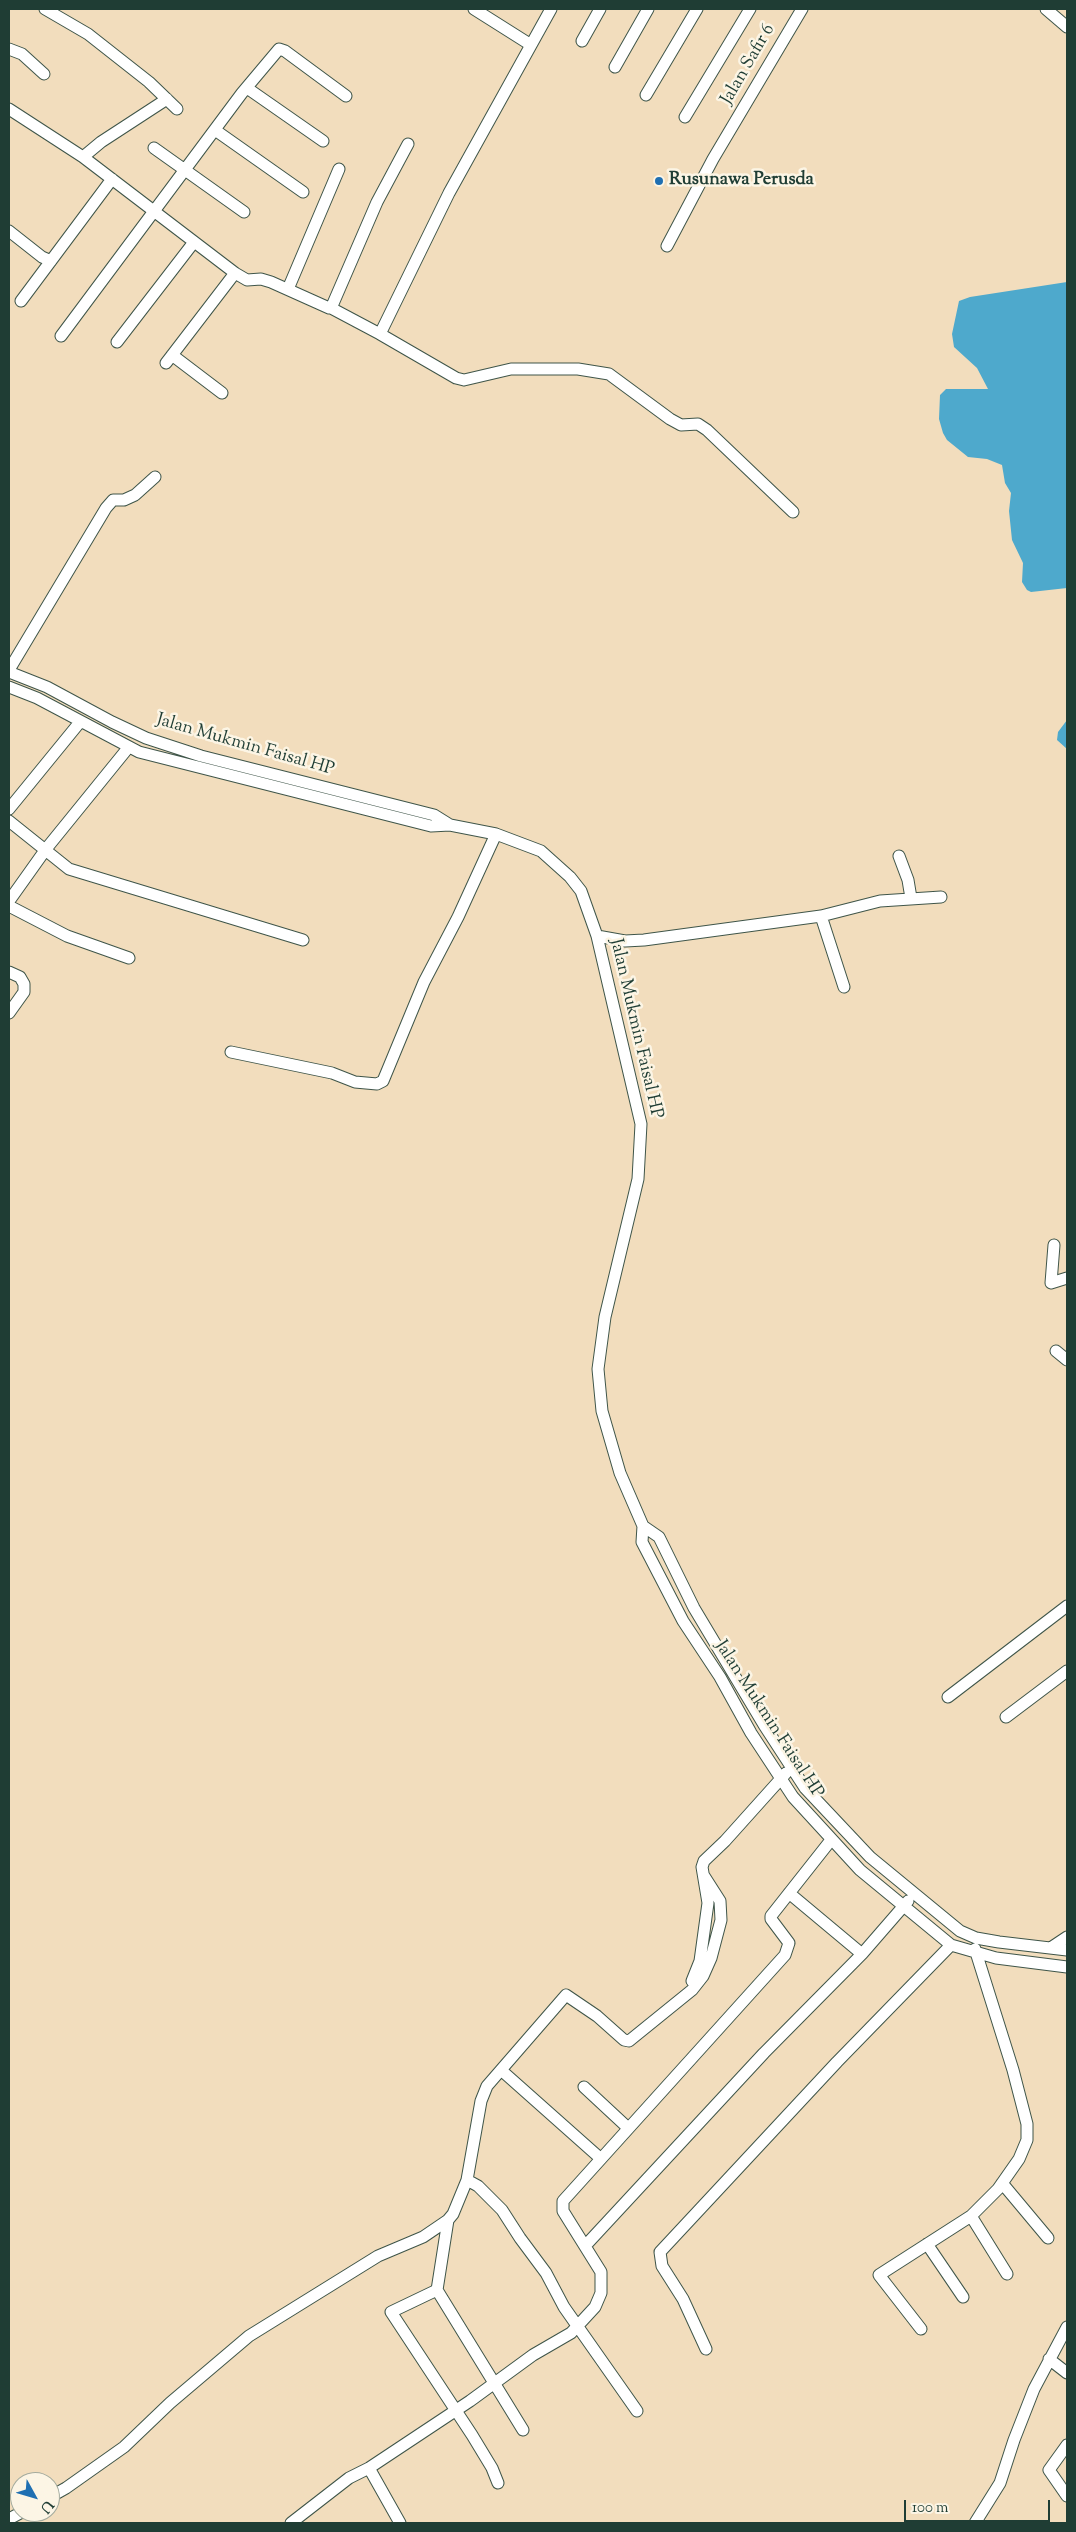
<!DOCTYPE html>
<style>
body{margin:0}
#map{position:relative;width:1076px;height:2532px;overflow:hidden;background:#f2ddbd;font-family:"Sorts Mill Goudy",serif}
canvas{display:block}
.frame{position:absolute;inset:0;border:10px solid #1f3d34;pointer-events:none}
.north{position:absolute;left:10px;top:2472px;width:50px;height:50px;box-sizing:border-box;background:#fcf5e5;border:1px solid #a4ab9e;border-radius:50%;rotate:129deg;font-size:14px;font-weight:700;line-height:20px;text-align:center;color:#1f3d34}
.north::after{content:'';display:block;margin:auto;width:18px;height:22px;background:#1f6fb2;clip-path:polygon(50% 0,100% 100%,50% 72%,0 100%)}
.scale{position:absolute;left:904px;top:2500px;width:146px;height:22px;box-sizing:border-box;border:2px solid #1f3d34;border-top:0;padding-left:6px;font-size:15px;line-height:18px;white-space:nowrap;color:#1f3d34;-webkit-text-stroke:4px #fcf5e5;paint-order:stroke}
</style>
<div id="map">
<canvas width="1076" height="2532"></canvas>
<div class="frame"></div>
<div class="north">U</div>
<div class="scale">100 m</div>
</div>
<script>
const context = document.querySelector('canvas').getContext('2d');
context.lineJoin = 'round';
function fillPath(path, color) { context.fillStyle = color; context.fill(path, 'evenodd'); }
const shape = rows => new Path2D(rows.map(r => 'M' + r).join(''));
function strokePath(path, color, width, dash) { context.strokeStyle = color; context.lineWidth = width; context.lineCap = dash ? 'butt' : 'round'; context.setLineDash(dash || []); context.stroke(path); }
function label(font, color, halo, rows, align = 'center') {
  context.font = font + ' "Sorts Mill Goudy",serif'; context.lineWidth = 5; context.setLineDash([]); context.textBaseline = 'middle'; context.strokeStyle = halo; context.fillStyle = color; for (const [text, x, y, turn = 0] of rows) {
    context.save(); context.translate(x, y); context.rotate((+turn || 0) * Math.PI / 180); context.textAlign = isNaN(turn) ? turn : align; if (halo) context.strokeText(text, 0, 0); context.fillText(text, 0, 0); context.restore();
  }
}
fillPath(shape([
 [1067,282,1067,588,1031,592,1027,590,1022,582,1023,563,1012,540,1009,511,1011,493,1005,483,1002,465,987,459,968,457,947,440,943,433,939,419,940,395,946,389,988,389,977,368,954,347,952,334,959,301,970,297],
 [1067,720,1067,749,1057,740,1058,732]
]), '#4ea9cc');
const minor = shape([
 [45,9,88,34,149,82,177,109],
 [474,9,531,45],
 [1046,9,1067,27],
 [582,41,600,9],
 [9,49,22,54,44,74],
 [615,67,648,9],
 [247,88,323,141],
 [646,95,697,9],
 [9,109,83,157,235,273,247,280,261,279,271,282,329,308,332,306,377,202,408,144],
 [685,117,750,9],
 [215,130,303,192],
 [154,148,244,212],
 [83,157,101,142,167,99],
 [9,231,42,257,51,261],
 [667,246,713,159,802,9],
 [288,289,339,169],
 [21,301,112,179],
 [331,308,380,334,449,193,551,9],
 [380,334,456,378,464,380,511,369,578,369,609,374,670,419,681,425,698,424,707,430,793,512],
 [61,336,242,93,279,49,285,51,346,96],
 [117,342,194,242],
 [172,355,222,393],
 [166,363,235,273],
 [9,670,106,508,113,500,124,500,135,495,155,477],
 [9,672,47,687,112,722,146,738,201,756,434,815,450,825],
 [9,687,37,698,139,752,431,826,450,825,496,834,541,851,570,877,581,891,597,936,641,1124,638,1179,605,1317,598,1369,602,1411,620,1473,643,1526,642,1542,683,1621,720,1677,751,1733,793,1797,860,1870,951,1945,996,1958,1067,1967],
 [9,809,80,722],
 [9,821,69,869,303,940],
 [899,856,908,880,911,898],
 [9,901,46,849,128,748],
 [9,906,67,936,129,958],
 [821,916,844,987],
 [597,936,625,941,644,940,821,916,880,901,941,897],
 [9,972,20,977,24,984,24,992,9,1013],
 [231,1052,332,1073,355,1082,377,1084,383,1081,424,982,458,917,496,834],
 [1054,1245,1051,1283,1067,1278],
 [1056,1351,1067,1360],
 [643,1526,659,1537,694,1608,764,1725,805,1788,870,1857,960,1931,976,1938,999,1942,1067,1950],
 [948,1697,1067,1606],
 [1006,1717,1067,1671],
 [789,1893,862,1954],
 [1052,1947,1067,1937],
 [692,1981,700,1961,708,1903,702,1867,704,1861,725,1841,786,1773],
 [501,2070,600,2158],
 [584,2087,627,2127],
 [467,2180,478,2186,502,2210,520,2238,546,2273,564,2307,637,2411],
 [1002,2183,1048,2238],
 [971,2216,1007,2274],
 [448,2220,437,2290,391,2312,472,2435,492,2468,498,2483],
 [927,2244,963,2297],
 [585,2246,764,2053,862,1954,908,1901],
 [437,2290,523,2430],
 [921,2329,879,2275,971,2216,998,2189,1019,2159,1027,2140,1027,2124,1013,2070,975,1949],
 [706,2349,683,2299,662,2266,660,2252,837,2062,951,1945],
 [1049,2359,1067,2373],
 [1067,2445,1049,2470,1067,2496],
 [369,2468,400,2523],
 [50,2497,66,2488,124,2447,170,2403,249,2336,378,2256,423,2237,448,2220,453,2214,467,2180,481,2101,487,2086,566,1995,597,2016,624,2040,629,2041,692,1990,703,1976,711,1958,721,1920,720,1901,704,1876],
 [9,2519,22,2512],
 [291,2523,349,2478,369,2468,470,2401,533,2355,571,2333,595,2307,601,2293,601,2272,563,2211,563,2201,785,1955,789,1943,771,1919,771,1916,831,1840],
 [975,2523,1000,2483,1014,2440,1034,2389,1067,2327]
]);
strokePath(minor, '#3f5549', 13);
strokePath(minor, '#fff', 11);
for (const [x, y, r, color] of [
 [659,181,5,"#1f6fb2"]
]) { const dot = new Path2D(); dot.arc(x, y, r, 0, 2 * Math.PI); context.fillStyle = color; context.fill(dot); strokePath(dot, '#fcf5e5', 2); }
label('18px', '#1f3d34', '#fcf5e5', [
 ["Jalan Safir 6",749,65,-60],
 ["Jalan Mukmin Faisal HP",245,746,16],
 ["Jalan Mukmin Faisal HP",635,1029,77],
 ["Jalan Mukmin Faisal HP",768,1720,57]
]);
label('bold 18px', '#1f3d34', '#fcf5e5', [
 ["Rusunawa Perusda",669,181]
], 'left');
</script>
